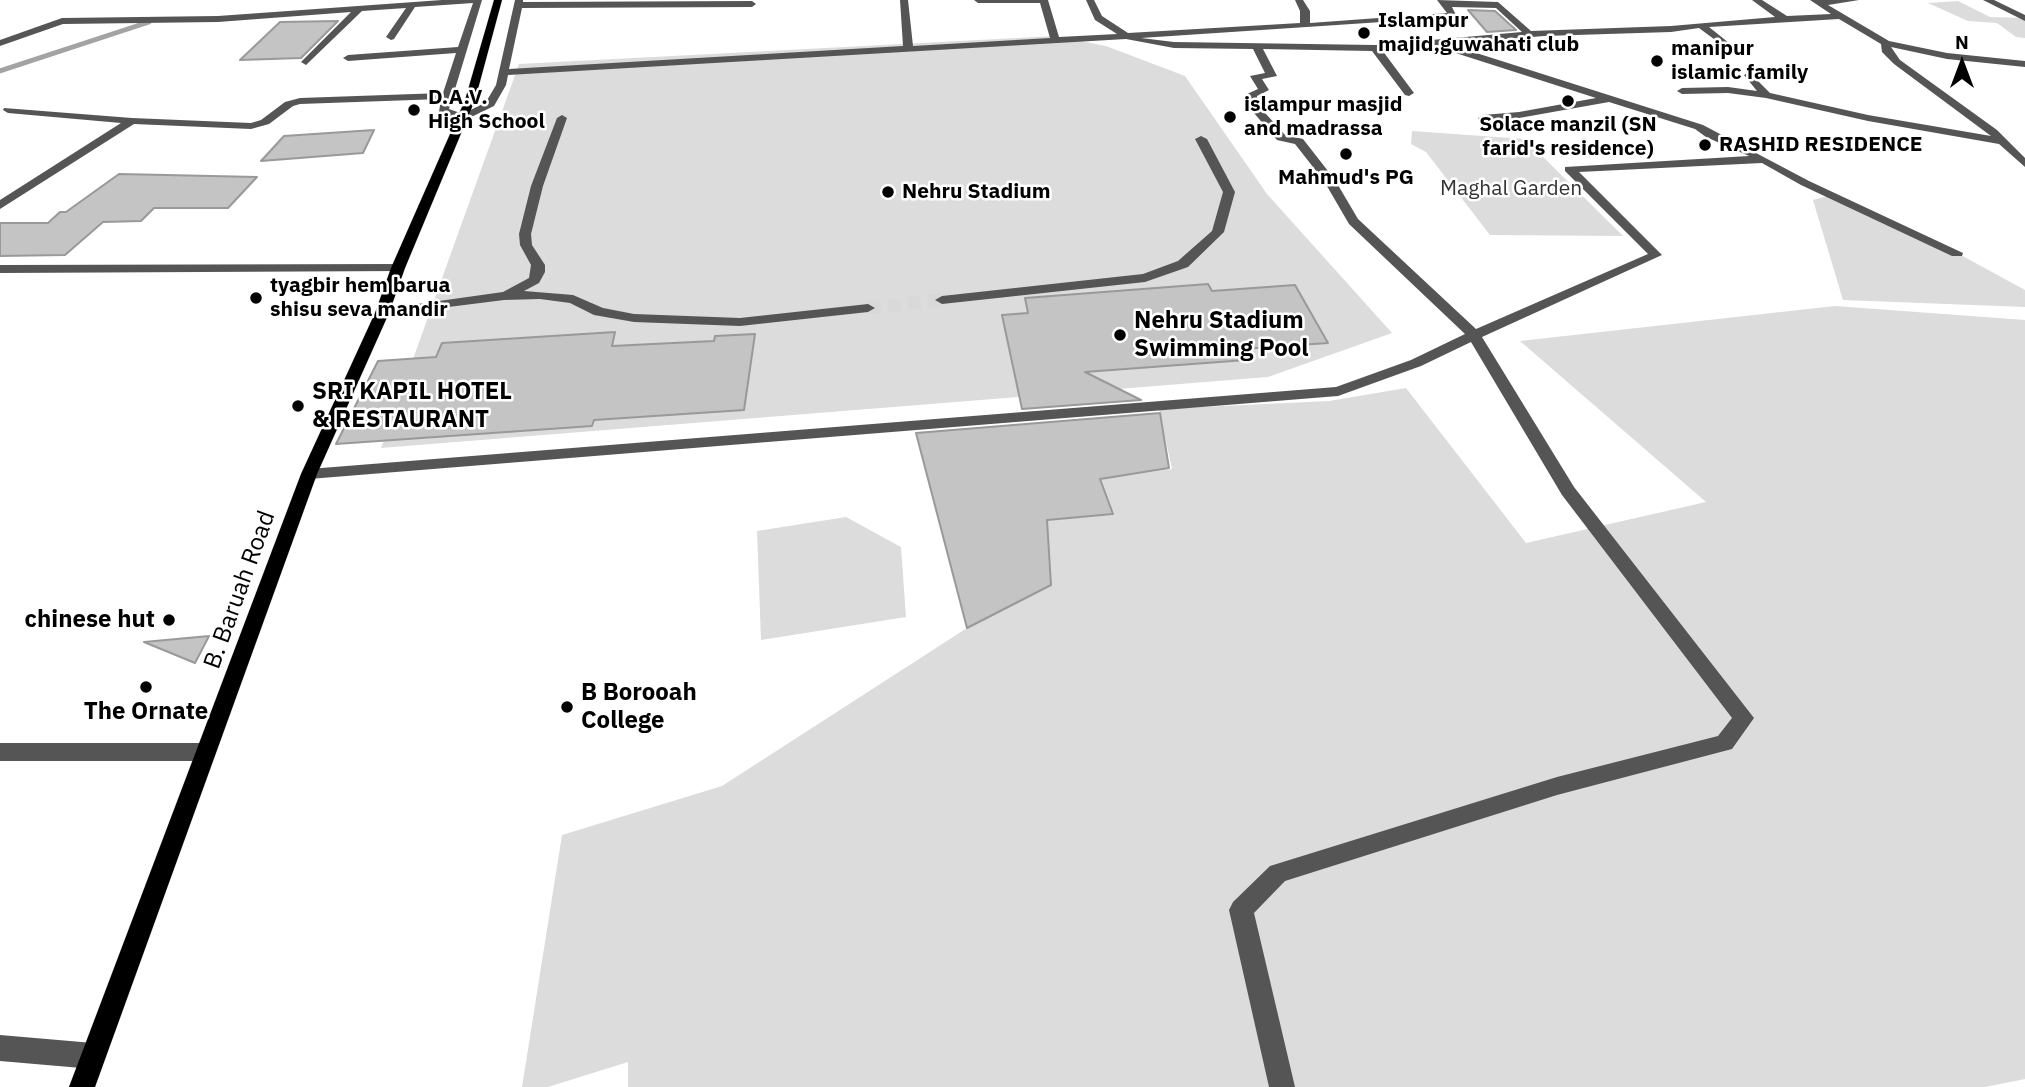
<!DOCTYPE html>
<style>
body{margin:0}
#map{position:relative;width:2025px;height:1087px;overflow:hidden;background:#fff;font-family:"IBM Plex Sans",sans-serif}
canvas{display:block}
.north{position:absolute;left:1927px;top:28px;width:70px;height:70px;-webkit-text-stroke:5px #fff;paint-order:stroke;rotate:0deg;font-size:19px;font-weight:700;line-height:28px;text-align:center;color:#000}
.north::after{content:'';display:block;margin:auto;width:24px;height:32px;background:#000;clip-path:polygon(50% 0,100% 100%,50% 72%,0 100%)}
</style>
<div id="map">
<canvas width="2025" height="1087"></canvas>
<div class="north">N</div>
</div>
<script>
const context = document.querySelector('canvas').getContext('2d');
context.lineJoin = 'round';
function fillPath(path, color) { context.fillStyle = color; context.fill(path, 'evenodd'); }
const shape = rows => new Path2D(rows.map(r => 'M' + r).join(''));
function strokePath(path, color, width, dash) { context.strokeStyle = color; context.lineWidth = width; context.lineCap = dash ? 'butt' : 'round'; context.setLineDash(dash || []); context.stroke(path); }
function label(font, color, halo, rows, align = 'center') {
  context.font = font + ' "IBM Plex Sans",sans-serif'; context.lineWidth = 5; context.setLineDash([]); context.textBaseline = 'middle'; context.strokeStyle = halo; context.fillStyle = color; for (const [text, x, y, turn = 0] of rows) {
    context.save(); context.translate(x, y); context.rotate((+turn || 0) * Math.PI / 180); context.textAlign = isNaN(turn) ? turn : align; if (halo) context.strokeText(text, 0, 0); context.fillText(text, 0, 0); context.restore();
  }
}
fillPath(shape([
 [1958,1,1990,17,2025,18,2025,38,2016,37,1997,23,1968,21,1928,3],
 [1055,36,1106,46,1185,76,1267,194,1392,333,1268,377,381,448,519,64],
 [1412,131,1525,139,1623,236,1490,235,1426,152,1411,144],
 [1831,195,1957,253,2025,290,2025,307,1843,300,1813,200],
 [1835,306,2025,320,2025,1079,1985,1087,628,1087,628,1062,548,1087,522,1087,562,835,722,786,967,628,1051,585,1047,520,1112,515,1100,479,1172,469,1159,409,1329,401,1406,388,1526,543,1706,502,1520,341],
 [846,517,901,547,906,617,761,640,757,531]
]), '#dcdcdc');
strokePath(shape([
 [0,71,149,22]
]), '#a3a3a3', 5);
const building = shape([
 [1468,10,1495,11,1516,30,1487,32,1468,10],
 [338,21,301,58,240,60,280,22,338,21],
 [374,130,363,153,261,161,284,136,374,130],
 [119,174,257,177,228,208,154,208,141,221,103,222,65,255,0,256,0,223,48,223,60,212,66,212,119,174],
 [1208,284,1212,291,1295,285,1328,343,1242,349,1246,360,1085,372,1141,400,1022,409,1002,315,1028,313,1025,298,1208,284],
 [615,332,612,346,714,341,715,336,755,334,744,410,594,420,592,426,336,444,378,361,436,357,442,343,615,332],
 [1160,413,1169,468,1100,479,1113,514,1047,520,1051,585,967,628,916,433,1160,413],
 [209,636,195,663,144,642,209,636]
]);
fillPath(building, '#c4c4c4');
strokePath(building, '#999', 2);
strokePath(shape([
 [868,308,942,300]
]), '#d9d9d9', 13, [13, 7]);
const major = shape([
 [494,0,502,0,475,100,405,268,389,313,317,474,95,1087,69,1087,301,474,375,313,391,268,465,100,494,0]
]);
strokePath(major, '#dbdbdb', 1);
fillPath(shape([
 [442,0,482,0,449,109,463,114,486,102,496,85,515,0,523,0,523,2,752,1,756,4,752,7,522,8,509,69,903,46,900,0,908,0,913,46,1050,38,1040,3,978,3,974,0,1048,0,1059,37,1117,34,1095,20,1086,0,1094,0,1102,16,1128,33,1300,23,1300,11,1295,0,1303,0,1310,11,1310,23,1447,13,1437,0,1498,2,1531,31,1671,26,1775,17,1752,0,1762,0,1787,16,1831,14,1810,0,1859,0,1828,5,1889,41,1947,53,2025,61,2025,67,1947,59,1891,47,1900,60,1997,130,2025,158,2025,167,1999,144,1868,121,1766,98,1728,93,1682,94,1677,91,1682,88,1728,87,1757,91,1744,75,1749,72,1770,93,1868,115,1991,136,1894,64,1882,52,1881,44,1839,19,1709,27,1729,43,1731,45,1726,48,1699,28,1671,32,1544,36,1448,44,1703,125,1809,181,1963,253,1962,256,1952,256,1801,185,1762,163,1579,172,1662,255,1482,337,1574,487,1754,718,1732,749,1557,795,1285,881,1254,913,1295,1087,1269,1087,1229,910,1233,902,1270,866,1557,777,1718,736,1732,718,1562,495,1471,342,1421,366,1338,396,309,479,301,474,309,469,1336,387,1411,360,1465,334,1349,224,1324,181,1295,144,1277,140,1248,106,1247,94,1258,89,1250,76,1265,73,1253,49,1174,48,1126,39,508,75,506,85,494,106,463,121,439,112,441,99,300,104,293,106,269,124,251,129,134,124,0,209,0,200,121,123,8,113,3,110,4,108,132,118,251,123,261,120,285,102,300,98,443,93,456,53,348,61,343,58,348,55,458,47,473,3,415,7,394,39,391,40,386,37,406,8,362,11,306,65,301,62,351,12,218,22,63,24,0,46,0,40,62,18,218,16,442,0],
 [1452,7,1496,8,1522,32,1375,45,1174,42,1141,38,1457,17,1452,7],
 [1439,45,1440,48,1596,98,1519,112,1483,115,1478,118,1479,120,1519,118,1609,102,1695,129,1706,137,1749,156,1565,167,1565,171,1648,254,1476,329,1358,219,1335,180,1303,139,1285,135,1257,104,1257,96,1269,90,1262,79,1277,76,1263,49,1372,51,1405,95,1409,96,1414,93,1382,50,1439,45],
 [1983,0,1994,0,2025,15,2025,21,1983,0],
 [562,115,567,118,543,186,531,234,532,245,545,265,545,272,539,283,524,291,573,295,603,308,634,314,740,318,868,304,875,308,868,312,740,326,634,322,594,315,570,303,540,299,504,300,377,316,377,310,382,309,503,292,529,278,531,265,520,245,519,234,531,186,557,118,562,115],
 [1201,136,1207,139,1235,192,1224,232,1188,267,1145,282,942,304,935,300,942,296,1143,274,1178,261,1212,231,1223,192,1195,139,1201,136],
 [398,264,403,265,403,271,0,273,0,265,398,264],
 [0,743,206,743,213,746,216,752,213,758,206,761,0,761,0,743],
 [0,1035,93,1043,102,1047,106,1056,102,1065,93,1069,0,1061,0,1035]
]), '#555');
fillPath(major, '#000');
for (const [x, y, r, color] of [
 [1364,33,7,"#000"],
 [1657,61,7,"#000"],
 [1568,101,7,"#000"],
 [414,110,7,"#000"],
 [1230,117,7,"#000"],
 [1705,145,7,"#000"],
 [1346,154,7,"#000"],
 [888,192,7,"#000"],
 [256,298,7,"#000"],
 [1120,335,7,"#000"],
 [298,406,7,"#000"],
 [169,620,7,"#000"],
 [146,687,7,"#000"],
 [567,707,7,"#000"]
]) { const dot = new Path2D(); dot.arc(x, y, r, 0, 2 * Math.PI); context.fillStyle = color; context.fill(dot); strokePath(dot, '#fff', 2.5); }
label('bold 21px', '#000', '#fff', [
 ["Islampur",1378,21],
 ["majid,guwahati club",1378,45],
 ["manipur",1671,49],
 ["islamic family",1671,73],
 ["D.A.V.",428,98],
 ["High School",428,122],
 ["islampur masjid",1244,105],
 ["and madrassa",1244,129],
 ["Solace manzil (SN",1568,125,"center"],
 ["farid's residence)",1568,149,"center"],
 ["RASHID RESIDENCE",1719,145],
 ["Mahmud's PG",1346,178,"center"],
 ["Nehru Stadium",902,192],
 ["tyagbir hem barua",270,286],
 ["shisu seva mandir",270,310]
], 'left');
label('21px', '#333', '#fff', [
 ["Maghal Garden",1511,189]
]);
label('bold 24px', '#000', '#fff', [
 ["Nehru Stadium",1134,321],
 ["Swimming Pool",1134,349],
 ["SRI KAPIL HOTEL",312,392],
 ["& RESTAURANT",312,420],
 ["chinese hut",155,620,"right"],
 ["B Borooah",581,693],
 ["College",581,721],
 ["The Ornate",146,712,"center"]
], 'left');
label('24px', '#000', '#fff', [
 ["B. Baruah Road",240,590,-70]
]);
</script>
